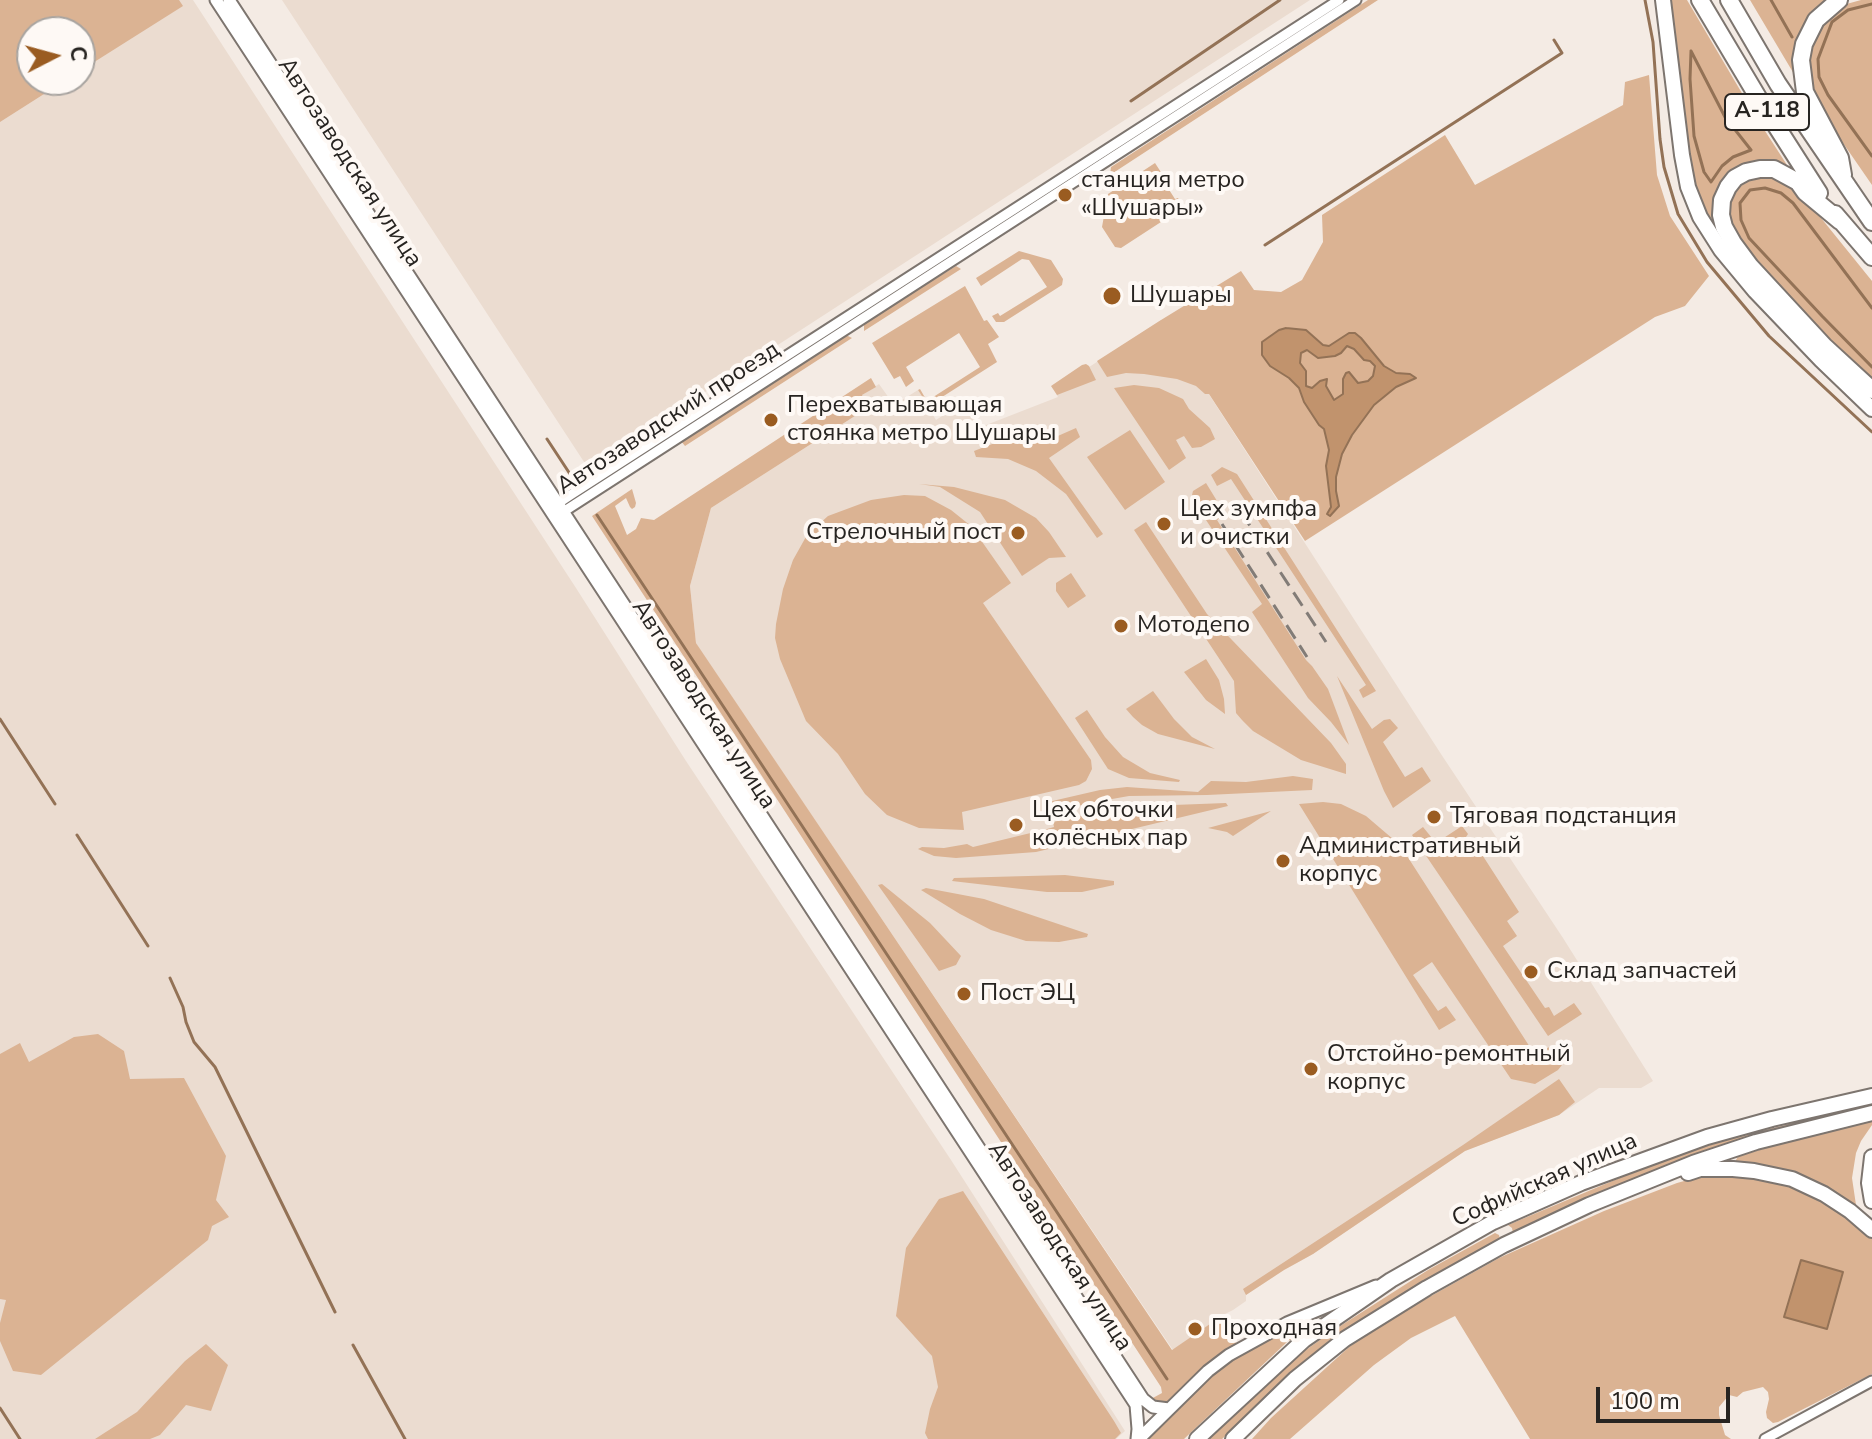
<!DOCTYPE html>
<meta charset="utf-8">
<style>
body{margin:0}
#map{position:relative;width:1872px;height:1439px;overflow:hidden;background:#f4ebe4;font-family:"Nunito Sans",sans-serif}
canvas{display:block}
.north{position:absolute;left:16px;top:16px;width:80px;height:80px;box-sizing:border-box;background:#fef9f5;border:2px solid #a8a4a0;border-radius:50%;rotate:84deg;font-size:22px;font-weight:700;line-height:32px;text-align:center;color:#272421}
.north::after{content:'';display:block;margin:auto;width:28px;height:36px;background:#9a5c21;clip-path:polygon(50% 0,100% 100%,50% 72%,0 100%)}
.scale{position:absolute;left:1596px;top:1387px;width:134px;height:36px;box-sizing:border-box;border:4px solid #272421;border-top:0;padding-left:10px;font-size:24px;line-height:28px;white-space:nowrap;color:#272421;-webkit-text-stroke:6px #fef9f5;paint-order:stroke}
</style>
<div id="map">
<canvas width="1872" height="1439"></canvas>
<div class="north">С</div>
<div class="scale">100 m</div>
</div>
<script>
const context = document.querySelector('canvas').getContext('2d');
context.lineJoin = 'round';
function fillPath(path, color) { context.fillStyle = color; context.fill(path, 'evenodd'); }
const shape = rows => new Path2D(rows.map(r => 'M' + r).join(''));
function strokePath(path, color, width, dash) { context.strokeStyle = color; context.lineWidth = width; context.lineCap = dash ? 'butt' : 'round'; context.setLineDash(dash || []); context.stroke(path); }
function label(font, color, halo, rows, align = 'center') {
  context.font = font + ' "Nunito Sans",sans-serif'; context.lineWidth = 8; context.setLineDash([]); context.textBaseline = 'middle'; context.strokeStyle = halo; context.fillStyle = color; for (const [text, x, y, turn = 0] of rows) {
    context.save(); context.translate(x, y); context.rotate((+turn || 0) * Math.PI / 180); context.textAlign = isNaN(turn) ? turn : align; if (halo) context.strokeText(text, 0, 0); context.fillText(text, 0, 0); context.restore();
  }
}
fillPath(shape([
 [0,0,193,0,576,588,686,761,951,1160,1125,1431,1116,1439,0,1439],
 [32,32,80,32,80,80,32,80],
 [282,0,1310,0,588,468],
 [1161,320,1441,754,1563,938,1653,1081,1641,1088,1599,1088,1559,1115,1465,1151,1313,1254,1284,1270,1246,1295,1246,1301,1233,1310,1223,1315,1173,1350,700,650,696,643,690,586,711,508,869,407,862,395,879,384,894,405,918,390,936,420,965,401,981,427,1058,397,1054,390]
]), '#ebdcd0');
fillPath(shape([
 [0,0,179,0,183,6,80,71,80,32,32,32,32,80,66,80,0,122],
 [1368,0,1378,0,1110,175,1111,167],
 [1671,0,1687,0,1756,117,1787,165,1761,161,1751,163,1730,174,1716,192,1715,203,1719,233,1708,216,1699,197,1689,162],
 [1750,0,1828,0,1796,72,1794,74],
 [1861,0,1872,0,1872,185,1814,101,1806,68,1812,41,1825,20,1843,5],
 [1649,75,1657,175,1670,216,1709,276,1685,306,1655,317,1305,541,1209,394,1205,394,1196,386,1177,379,1144,374,1126,373,1107,377,1097,361,1161,320,1241,271,1254,290,1281,292,1302,280,1323,242,1322,215,1445,135,1475,185,1623,105,1625,82],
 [1155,163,1168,183,1166,185,1175,199,1178,198,1181,204,1181,209,1121,248,1115,247,1102,227,1108,194],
 [1769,174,1800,192,1872,281,1872,384,1750,258,1734,235,1727,214,1728,204,1738,184,1751,175],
 [1019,251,1051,260,1063,279,1062,285,1004,322,996,322,992,316,998,313,1000,316,1047,287,1029,260,1022,259,981,286,976,278],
 [956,266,961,269,864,331,864,323],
 [965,286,984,321,987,320,999,337,988,344,997,362,928,406,918,390,920,389,927,401,980,367,959,333,906,367,914,381,906,387,900,376,894,379,872,343],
 [846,335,852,338,685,446,681,441],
 [1086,364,1089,366,1096,380,1057,395,1051,386,1082,365],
 [871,378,876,387,862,395,869,407,711,508,690,586,696,643,1172,1350,1223,1315,1236,1340,1236,1345,1167,1405,1162,1406,1151,1399,1162,1393,1161,1387,592,516,632,489,636,503,635,507,632,509,630,507,626,498,615,506,627,535,636,529,641,518,654,520],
 [1134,385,1159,388,1183,399,1189,409,1210,428,1215,439,1201,447,1192,448,1184,436,1176,440,1186,458,1169,470,1114,388],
 [1044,424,1051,439,1076,428,1080,437,1049,458,1103,534,1097,538,1066,494,1036,471,1008,459,976,457,974,451],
 [1130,430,1165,482,1125,510,1087,457],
 [1222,467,1237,474,1376,691,1363,698,1359,690,1366,685,1231,479,1217,486,1211,475],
 [1206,483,1225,514,1217,520,1306,660,1312,666,1328,689,1349,745,1331,722,1308,698,1252,612,1262,604,1194,502,1192,495,1193,491],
 [919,484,954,487,1005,500,1036,518,1049,532,1066,557,1049,558,1022,576,980,512,940,487],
 [904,495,925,496,951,510,971,526,1011,583,983,603,1091,760,1092,769,1086,781,1079,785,962,812,964,830,919,828,887,815,865,794,838,754,806,721,780,659,775,638,776,624,783,589,793,560,807,535,828,516,871,500],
 [1146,522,1207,614,1331,743,1346,764,1346,774,1301,760,1253,731,1242,720,1236,713,1234,681,1134,530],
 [1071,573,1086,596,1068,608,1056,591,1056,583],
 [1206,659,1219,680,1224,699,1225,714,1206,700,1184,672],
 [1337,676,1372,729,1384,720,1390,719,1398,728,1383,742,1405,777,1422,767,1431,781,1393,808,1384,791],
 [1153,691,1174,719,1192,737,1215,749,1158,734,1142,725,1133,717,1126,709],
 [1087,710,1105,737,1123,757,1150,773,1180,780,1179,782,1129,778,1108,769,1075,718],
 [1293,776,1313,779,1312,790,1207,795,1129,796,1095,802,1051,812,1048,802,1100,790,1127,787,1198,792,1211,781,1246,782],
 [1323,802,1341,804,1366,816,1400,845,1535,1055,1553,1045,1562,1065,1558,1070,1535,1084,1511,1079,1432,962,1413,975,1438,1011,1446,1006,1456,1020,1439,1030,1299,804],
 [1226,803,1228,806,1036,852,956,858,934,856,918,849,922,847,944,848,967,844,973,847,1047,829,1054,827,1053,822,1121,807],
 [1271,811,1233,836,1227,832,1208,828],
 [1423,827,1436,843,1462,826,1468,834,1464,840,1475,854,1481,853,1519,912,1507,921,1517,936,1503,946,1545,1008,1549,1007,1554,1016,1574,1003,1582,1014,1548,1036,1412,835],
 [1065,875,1114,881,1114,885,1082,892,1047,892,952,881,954,878],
 [882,884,930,923,961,956,956,965,939,971,878,885],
 [926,888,984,899,1088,934,1087,937,1059,942,1026,941,991,930,960,914,921,890],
 [98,1034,124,1051,130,1079,184,1078,226,1156,216,1200,229,1217,212,1226,208,1240,41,1375,13,1371,0,1341,0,1323,6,1300,0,1299,0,1054,20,1043,29,1062,74,1037],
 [1559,1079,1575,1102,1559,1115,1465,1151,1313,1254,1284,1270,1246,1295,1243,1289,1463,1145],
 [1861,1105,1863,1109,1724,1147,1650,1173,1513,1233,1512,1228,1508,1225,1655,1163,1716,1143],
 [1872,1118,1872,1125,1861,1141,1856,1153,1852,1178,1856,1205,1853,1207,1813,1180,1735,1162,1738,1156],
 [1739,1176,1791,1184,1821,1198,1872,1236,1872,1374,1778,1422,1773,1423,1767,1418,1766,1412,1769,1399,1768,1392,1763,1387,1743,1392,1737,1397,1729,1395,1719,1407,1719,1415,1725,1435,1731,1439,1530,1439,1455,1316,1411,1338,1374,1365,1290,1439,1252,1439,1271,1418,1349,1347,1388,1320,1499,1258,1604,1211,1677,1183,1695,1178],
 [963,1191,1114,1421,1121,1433,1115,1439,928,1439,925,1433,930,1409,938,1387,932,1356,896,1316,906,1248,939,1199],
 [1495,1233,1499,1235,1500,1239,1334,1336,1222,1439,1209,1439,1303,1352,1334,1330,1428,1270],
 [1306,1323,1310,1323,1312,1326,1287,1342,1184,1439,1149,1439,1213,1374,1235,1357,1258,1343],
 [206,1344,228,1365,211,1411,186,1405,160,1435,150,1439,95,1439,137,1412,185,1361]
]), '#dbb393');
const water = shape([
 [1286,328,1306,330,1323,345,1329,346,1349,333,1355,333,1361,338,1384,366,1396,373,1410,374,1416,378,1396,387,1374,405,1352,435,1342,454,1336,477,1336,491,1339,506,1330,516,1327,514,1331,507,1326,466,1329,450,1324,429,1319,425,1304,402,1299,388,1289,378,1270,366,1262,355,1262,342,1279,330,1286,328],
 [1347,346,1354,349,1364,360,1370,361,1375,366,1373,376,1368,381,1358,383,1349,372,1346,373,1343,379,1343,394,1334,400,1326,386,1327,379,1320,381,1312,388,1306,386,1306,371,1300,363,1301,353,1307,350,1318,358,1335,356,1341,353,1347,346],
 [1801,1260,1843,1272,1827,1329,1784,1317,1801,1260]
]);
fillPath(water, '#c1936d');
strokePath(water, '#937256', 2);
strokePath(shape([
 [1645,0,1653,42,1660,139,1664,167,1678,214,1707,262,1769,336,1872,432],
 [1771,0,1792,37],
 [1872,4,1848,10,1832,22,1818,59,1819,77,1828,95,1872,156],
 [1691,51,1725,117,1751,150,1733,157,1722,166,1711,182,1704,172,1694,136,1690,79,1691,51],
 [1131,101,1280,0],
 [1265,245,1562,53,1554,40],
 [1872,308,1793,203,1781,193,1765,188,1750,190,1740,203,1741,220,1749,238,1822,316,1872,367],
 [547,439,570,474],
 [597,515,1167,1379],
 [0,719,55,804],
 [77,835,148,946],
 [170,978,183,1007,186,1022,194,1042,215,1067,335,1312],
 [353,1345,405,1439],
 [0,1408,20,1439]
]), '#937256', 3);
const minor = shape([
 [556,508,557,504,572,494,1339,0],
 [559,513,563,512,1356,0],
 [1765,1439,1872,1381]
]);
const tertiary = shape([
 [216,0,1136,1405,1138,1429,1137,1439],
 [229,0,1143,1399,1153,1407,1169,1409],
 [1139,1439,1208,1371,1229,1355,1287,1323,1376,1286]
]);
const primary = shape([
 [1663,0,1682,155,1688,187,1700,217,1721,250,1755,291,1821,360,1872,409],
 [1872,1157,1869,1183,1872,1201],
 [1688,1173,1700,1169,1733,1169,1754,1171,1792,1179,1824,1194,1850,1211,1872,1230],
 [1197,1439,1304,1340,1391,1280,1493,1222,1581,1183,1707,1137,1772,1119,1872,1096],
 [1233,1439,1295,1379,1345,1339,1427,1288,1504,1245,1589,1205,1693,1163,1756,1142,1872,1113]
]);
const motorway = shape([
 [1700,0,1759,99,1819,193],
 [1729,0,1778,84,1872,222],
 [1839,0,1816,20,1804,44,1801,60,1805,92,1840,158,1843,175],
 [1835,214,1872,257],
 [1840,221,1805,192,1798,182,1774,169,1760,169,1746,172,1735,178,1728,187,1722,200,1721,215,1724,227,1733,243,1750,266,1824,346,1872,390]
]);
strokePath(minor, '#7d756f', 13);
strokePath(tertiary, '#7d756f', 15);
strokePath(primary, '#7d756f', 18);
strokePath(motorway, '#7d756f', 20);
strokePath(minor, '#fff', 9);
strokePath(tertiary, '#fff', 11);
strokePath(primary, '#fff', 14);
strokePath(motorway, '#fff', 16);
strokePath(shape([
 [1241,512,1326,642],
 [1222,524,1307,657]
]), '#827c77', 3, [16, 8]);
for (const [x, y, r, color] of [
 [1065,195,8,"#9a5c21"],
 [1112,296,10,"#9a5c21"],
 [771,420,8,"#9a5c21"],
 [1164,524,8,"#9a5c21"],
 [1018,533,8,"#9a5c21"],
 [1121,626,8,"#9a5c21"],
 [1434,817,8,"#9a5c21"],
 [1016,825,8,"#9a5c21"],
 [1283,861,8,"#9a5c21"],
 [1531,972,8,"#9a5c21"],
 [964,994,8,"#9a5c21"],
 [1311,1069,8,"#9a5c21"],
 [1195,1329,8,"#9a5c21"]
]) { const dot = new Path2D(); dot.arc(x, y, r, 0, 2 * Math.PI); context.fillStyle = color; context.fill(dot); strokePath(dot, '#fef9f5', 3); }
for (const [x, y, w] of [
 [1767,112,84]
]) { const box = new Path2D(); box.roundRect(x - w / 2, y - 18, w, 36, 6); context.fillStyle = '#fef9f5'; context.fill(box); strokePath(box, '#272421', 2); }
label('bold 22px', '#272421', null, [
 ["А-118",1767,112]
]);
label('24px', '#272421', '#fef9f5', [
 ["Автозаводская улица",349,163,57],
 ["Автозаводский проезд",669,419,-33],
 ["Автозаводская улица",703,705,57],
 ["Софийская улица",1545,1181,-24],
 ["Автозаводская улица",1059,1247,57]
]);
label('24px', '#272421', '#fef9f5', [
 ["станция метро",1081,181],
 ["«Шушары»",1081,209],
 ["Шушары",1130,296],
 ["Перехватывающая",787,406],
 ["стоянка метро Шушары",787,434],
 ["Цех зумпфа",1180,510],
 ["и очистки",1180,538],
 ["Стрелочный пост",1002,533,"right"],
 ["Мотодепо",1137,626],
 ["Цех обточки",1032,811],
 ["колёсных пар",1032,839],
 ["Тяговая подстанция",1450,817],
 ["Административный",1299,847],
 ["корпус",1299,875],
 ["Склад запчастей",1547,972],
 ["Пост ЭЦ",980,994],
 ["Отстойно-ремонтный",1327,1055],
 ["корпус",1327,1083],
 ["Проходная",1211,1329]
], 'left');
</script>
